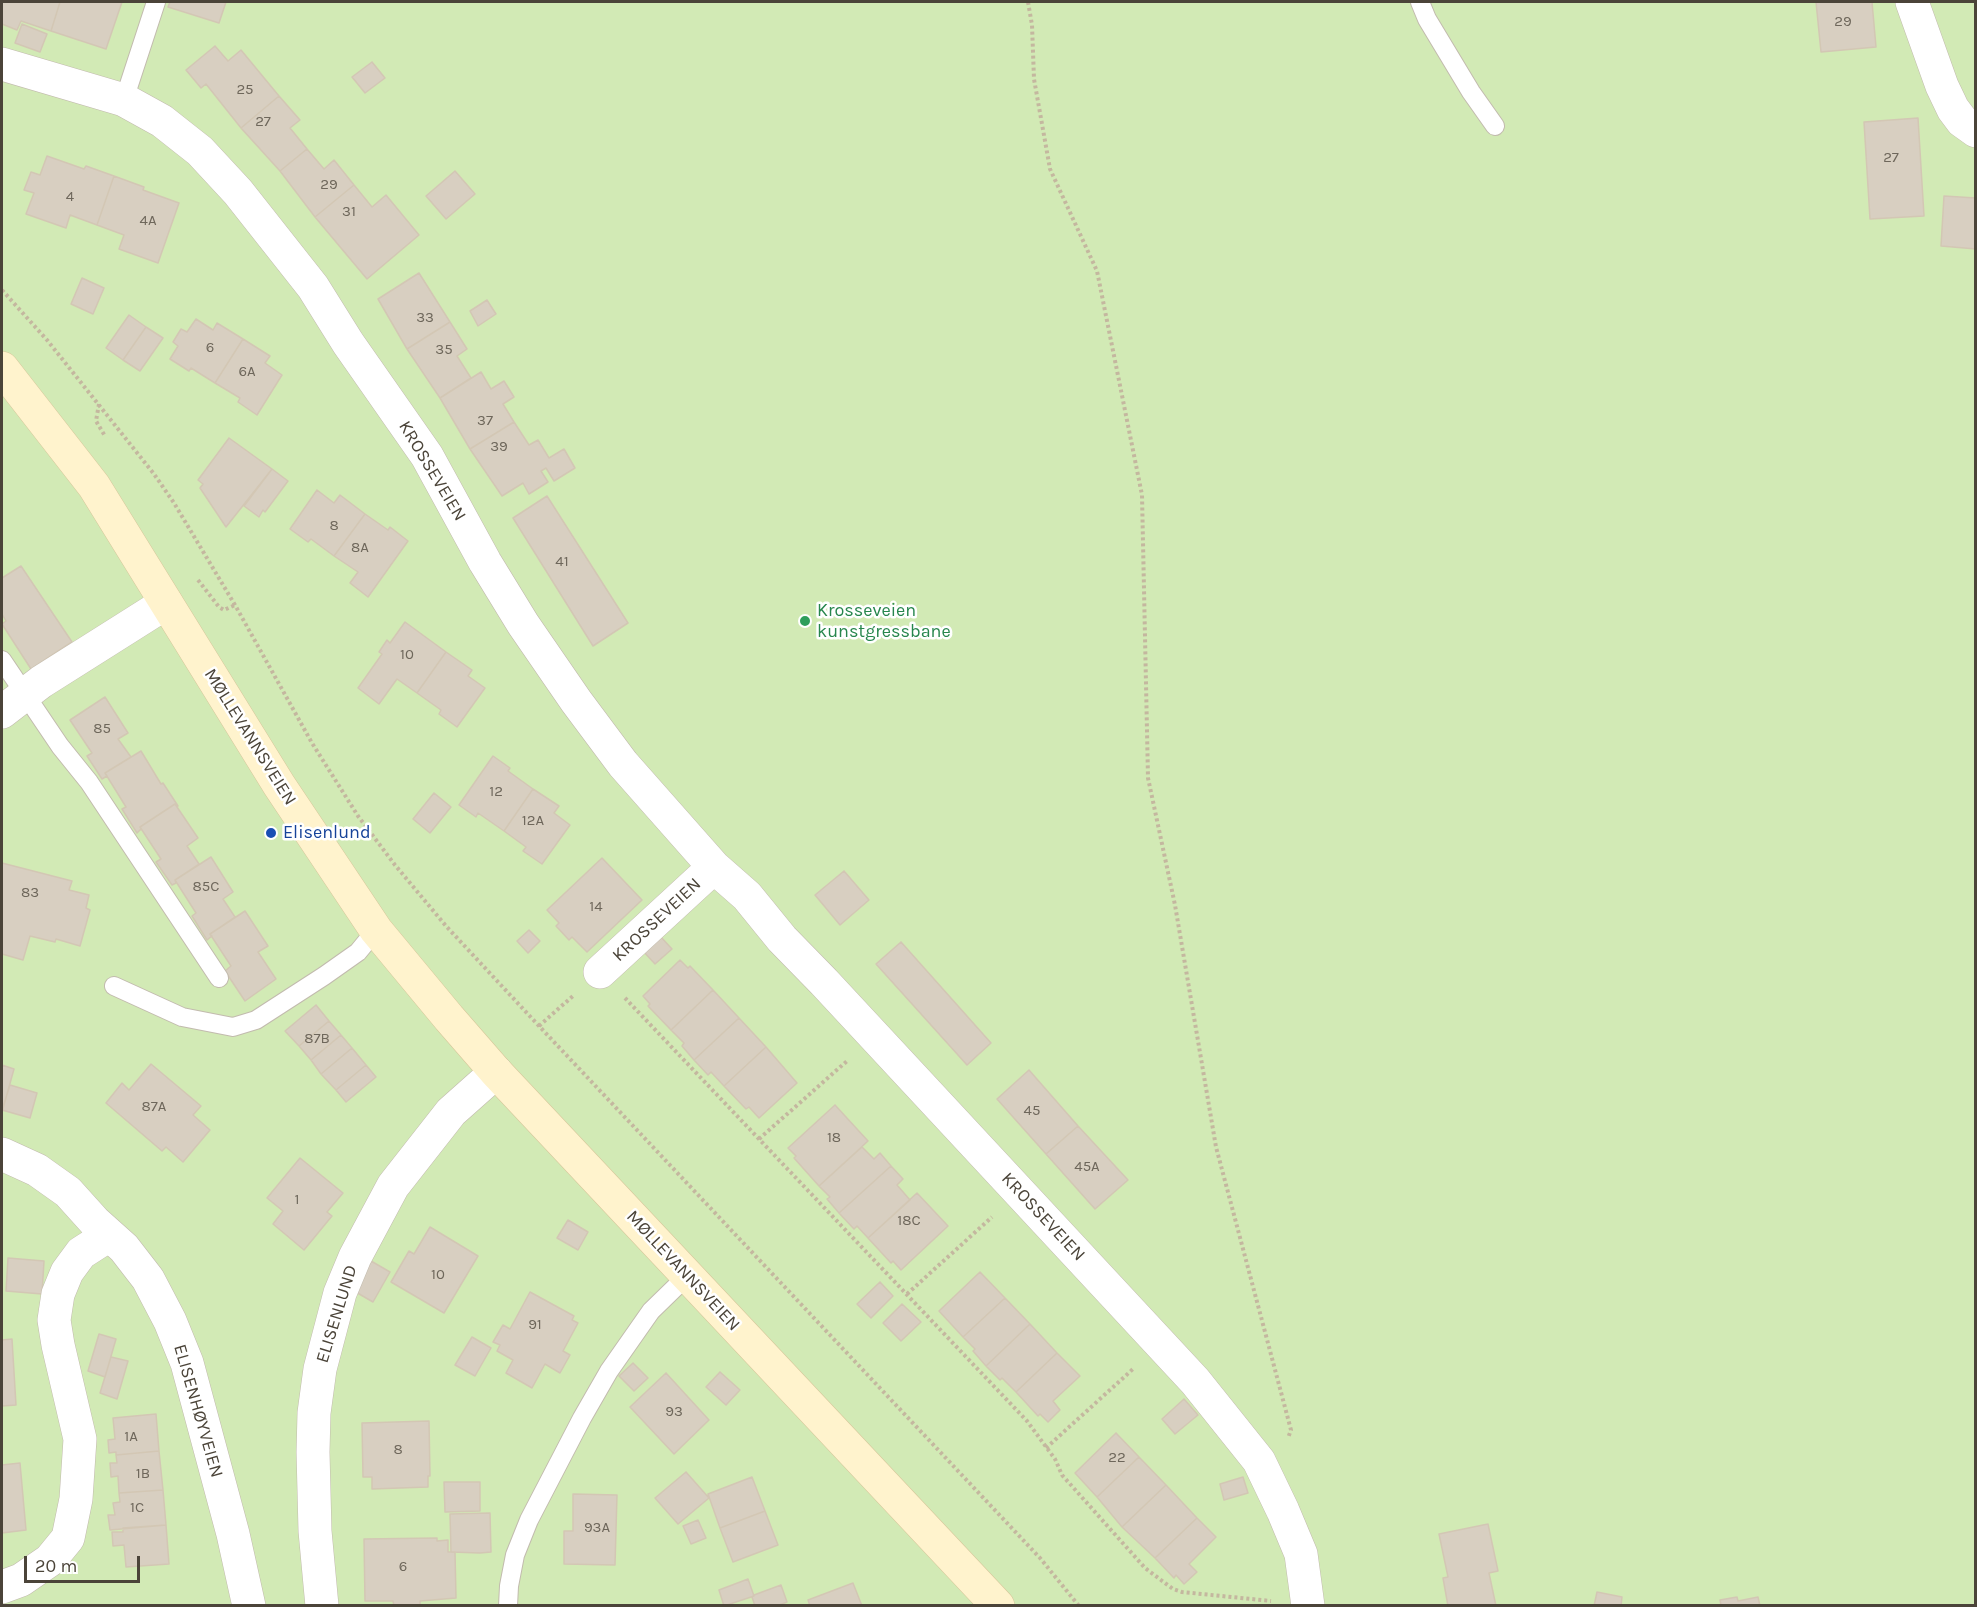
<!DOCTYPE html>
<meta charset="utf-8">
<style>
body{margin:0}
#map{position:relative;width:1977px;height:1607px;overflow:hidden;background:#f6f3ec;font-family:Karla,sans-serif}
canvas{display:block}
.frame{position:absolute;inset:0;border:3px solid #4b4439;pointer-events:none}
.scale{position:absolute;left:24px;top:1556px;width:116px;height:27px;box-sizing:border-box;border:3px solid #4b4439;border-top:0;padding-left:8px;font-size:18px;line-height:21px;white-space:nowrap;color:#4b4439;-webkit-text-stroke:4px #fff;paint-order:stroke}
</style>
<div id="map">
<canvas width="1977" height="1607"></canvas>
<div class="frame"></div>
<div class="scale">20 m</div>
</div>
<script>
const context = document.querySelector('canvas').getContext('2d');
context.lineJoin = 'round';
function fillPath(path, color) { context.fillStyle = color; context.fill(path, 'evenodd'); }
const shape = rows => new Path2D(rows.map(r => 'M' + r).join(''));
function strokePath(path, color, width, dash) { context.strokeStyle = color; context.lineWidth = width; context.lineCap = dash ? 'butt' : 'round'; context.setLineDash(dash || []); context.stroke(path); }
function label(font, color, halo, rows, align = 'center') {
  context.font = font + ' Karla,sans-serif'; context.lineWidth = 5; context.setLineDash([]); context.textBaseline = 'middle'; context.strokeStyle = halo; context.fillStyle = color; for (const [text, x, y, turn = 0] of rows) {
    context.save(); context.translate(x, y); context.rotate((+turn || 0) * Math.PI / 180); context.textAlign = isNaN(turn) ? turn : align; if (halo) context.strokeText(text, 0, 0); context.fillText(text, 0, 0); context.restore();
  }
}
fillPath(shape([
 [2,2,1975,2,1975,1605,2,1606]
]), '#d2eab5');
const building = shape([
 [2,2,60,2,51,31,21,21,17,30,2,24,2,2],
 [60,2,122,2,106,49,51,31,60,2],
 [170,2,226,2,219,23,168,7,170,2],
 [1816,2,1872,2,1876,47,1821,52,1816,2],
 [22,24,47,34,40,52,15,43,22,24],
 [215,46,228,61,241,50,279,96,241,128,206,84,201,88,186,70,215,46],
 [372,62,385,78,365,93,352,77,372,62],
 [279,96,300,120,290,128,307,149,280,171,241,128,279,96],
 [1918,118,1924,216,1870,219,1864,122,1918,118],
 [307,149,324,169,334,160,354,185,315,217,280,171,307,149],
 [47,156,84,169,86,166,114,176,97,225,70,215,66,228,26,214,34,193,24,190,31,172,40,175,47,156],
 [455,171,475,194,446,219,426,196,455,171],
 [114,176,144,187,143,190,179,203,158,263,119,249,124,235,97,225,114,176],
 [354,185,372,207,386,195,419,235,367,279,315,217,354,185],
 [1944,196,1976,198,1976,249,1941,246,1944,196],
 [419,273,450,322,407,349,378,299,419,273],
 [82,278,104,288,93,314,71,304,82,278],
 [487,300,496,314,478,326,470,311,487,300],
 [129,315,146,327,123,360,106,348,129,315],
 [196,319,213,330,217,323,243,339,215,383,191,368,189,371,170,359,178,346,173,342,181,329,187,332,196,319],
 [450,322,467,349,457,356,471,378,440,398,407,349,450,322],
 [146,327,163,338,140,371,123,360,146,327],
 [243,339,270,356,265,363,282,375,257,415,238,402,240,398,215,383,243,339],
 [481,372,491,389,504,381,514,397,503,404,514,422,470,449,440,398,481,372],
 [514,422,529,445,538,440,549,458,564,449,575,468,554,481,546,468,541,471,548,482,529,494,523,483,502,496,470,449,514,422],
 [229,438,272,469,226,527,200,488,203,484,198,480,229,438],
 [272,469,288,481,265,512,263,510,259,517,244,506,272,469],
 [317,490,334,503,340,495,365,514,334,556,311,539,308,542,290,529,317,490],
 [547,496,628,623,593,646,513,518,547,496],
 [365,514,388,530,390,527,408,541,368,597,350,583,358,572,334,556,365,514],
 [21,566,72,642,31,669,2,624,6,621,2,614,2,578,21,566],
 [405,622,446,652,417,693,397,679,379,704,358,688,382,654,379,652,387,640,390,643,405,622],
 [446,652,472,670,468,676,485,688,457,727,439,714,441,710,417,693,446,652],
 [105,697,128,733,118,739,131,757,105,773,107,776,102,779,87,756,92,753,70,720,105,697],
 [141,751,161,784,163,783,178,806,175,804,140,827,141,829,137,833,122,809,126,807,105,773,141,751],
 [493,756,510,768,508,771,533,789,504,831,478,813,476,817,459,805,493,756],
 [533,789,559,806,554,813,570,825,542,864,523,851,526,847,504,831,533,789],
 [434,793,451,807,430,833,413,819,434,793],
 [175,804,198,838,187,846,199,864,175,880,176,883,172,885,156,862,161,859,140,827,175,804],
 [211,857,233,892,223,899,235,917,210,934,212,936,207,940,192,916,196,913,175,880,211,857],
 [602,858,642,900,587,952,572,937,569,940,556,926,559,923,547,910,602,858],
 [2,863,72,881,69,890,89,895,86,908,90,910,80,946,56,939,55,942,30,936,23,960,2,954,2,863],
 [844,871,869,900,840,925,815,895,844,871],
 [245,911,268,946,258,952,276,979,245,1001,225,971,231,966,210,934,245,911],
 [529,930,540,941,528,953,517,941,529,930],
 [660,936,672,949,655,964,643,951,660,936],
 [901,942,991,1043,967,1065,876,964,901,942],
 [680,960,688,968,690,966,713,990,671,1030,648,1006,650,1004,643,996,680,960],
 [713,990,739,1018,694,1060,682,1046,684,1043,671,1030,713,990],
 [316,1005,329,1021,299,1046,285,1031,316,1005],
 [739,1018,766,1047,724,1086,711,1072,708,1075,694,1060,739,1018],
 [329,1021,341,1035,311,1060,299,1046,329,1021],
 [341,1035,352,1048,321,1074,311,1060,341,1035],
 [766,1047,797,1083,759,1118,749,1107,746,1109,724,1086,766,1047],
 [352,1048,366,1065,336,1090,321,1074,352,1048],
 [151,1064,201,1106,193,1115,210,1130,183,1162,166,1147,162,1151,106,1103,122,1083,129,1090,151,1064],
 [2,1065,14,1069,2,1112,2,1065],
 [366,1065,376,1077,346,1102,336,1090,366,1065],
 [1029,1070,1078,1126,1046,1154,997,1099,1029,1070],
 [10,1085,37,1093,30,1118,2,1110,10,1085],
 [835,1105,868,1141,819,1186,794,1158,796,1156,788,1148,835,1105],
 [1078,1126,1128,1180,1095,1209,1046,1154,1078,1126],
 [862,1147,874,1159,880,1153,891,1166,839,1213,827,1199,830,1197,819,1186,862,1147],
 [300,1158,343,1193,327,1212,332,1216,304,1250,273,1224,283,1211,267,1198,300,1158],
 [891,1166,903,1179,897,1185,910,1200,868,1238,857,1226,854,1229,839,1213,891,1166],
 [917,1193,948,1226,901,1270,893,1261,891,1263,868,1238,917,1193],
 [568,1220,588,1232,578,1250,557,1238,568,1220],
 [430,1227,478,1256,444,1313,391,1282,409,1251,414,1254,430,1227],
 [8,1258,44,1261,42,1294,6,1291,8,1258],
 [371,1261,390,1272,373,1302,354,1291,371,1261],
 [980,1272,1005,1298,963,1337,939,1311,980,1272],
 [880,1282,893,1296,871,1318,857,1304,880,1282],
 [530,1292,574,1316,572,1320,578,1323,563,1351,570,1355,560,1373,545,1364,532,1388,506,1373,513,1360,497,1351,500,1345,493,1342,503,1325,510,1329,530,1292],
 [1005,1298,1030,1324,986,1366,973,1351,975,1349,963,1337,1005,1298],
 [902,1304,921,1322,901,1341,883,1323,902,1304],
 [1030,1324,1057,1353,1016,1392,1002,1378,1000,1380,986,1366,1030,1324],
 [99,1334,116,1339,105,1377,88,1371,99,1334],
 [472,1337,491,1348,475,1376,455,1365,472,1337],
 [12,1339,16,1405,2,1406,2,1340,12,1339],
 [1057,1353,1080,1376,1053,1401,1060,1410,1048,1422,1040,1414,1038,1416,1016,1392,1057,1353],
 [111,1357,128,1361,117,1399,100,1393,111,1357],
 [633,1363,648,1378,634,1391,619,1376,633,1363],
 [720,1372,740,1390,726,1405,706,1387,720,1372],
 [666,1373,709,1420,674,1454,630,1407,666,1373],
 [1184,1399,1198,1415,1175,1434,1162,1419,1184,1399],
 [156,1414,159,1451,116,1455,116,1452,109,1453,108,1440,115,1439,113,1418,156,1414],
 [429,1421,430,1476,428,1476,428,1487,372,1489,372,1477,363,1477,362,1423,429,1421],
 [1116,1433,1139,1457,1097,1497,1075,1473,1116,1433],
 [159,1451,163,1490,119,1493,118,1476,111,1477,110,1463,117,1463,116,1455,159,1451],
 [1139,1457,1166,1485,1122,1527,1097,1497,1139,1457],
 [20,1463,26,1530,2,1533,2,1465,20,1463],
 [686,1472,709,1498,678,1524,655,1498,686,1472],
 [752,1477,765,1511,720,1528,708,1494,752,1477],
 [1243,1477,1248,1493,1224,1500,1220,1484,1243,1477],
 [444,1482,480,1482,480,1511,445,1512,444,1482],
 [1166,1485,1197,1518,1155,1558,1122,1527,1166,1485],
 [163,1490,166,1525,110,1530,108,1515,115,1515,113,1503,120,1502,119,1493,163,1490],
 [573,1494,617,1495,615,1565,564,1564,564,1531,573,1531,573,1494],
 [765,1511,778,1545,733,1562,720,1528,765,1511],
 [490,1513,491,1552,480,1553,451,1552,450,1514,490,1513],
 [1197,1518,1216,1537,1189,1564,1197,1572,1184,1584,1176,1575,1174,1578,1155,1558,1197,1518],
 [698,1520,706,1538,691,1544,683,1526,698,1520],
 [1488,1524,1498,1571,1489,1573,1496,1606,1448,1606,1443,1578,1448,1577,1439,1534,1488,1524],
 [166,1525,169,1564,126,1567,124,1545,113,1546,112,1532,123,1532,123,1528,166,1525],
 [437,1538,437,1541,448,1540,448,1552,455,1552,456,1598,420,1601,420,1606,394,1606,393,1601,365,1601,364,1539,437,1538],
 [748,1579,754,1596,724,1606,719,1590,748,1579],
 [853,1583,862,1606,810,1606,808,1600,853,1583],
 [781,1585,787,1602,777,1606,755,1606,752,1597,754,1595,781,1585],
 [1597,1592,1622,1597,1621,1606,1594,1606,1597,1592],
 [1737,1597,1738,1601,1758,1597,1760,1606,1716,1606,1721,1605,1720,1600,1737,1597]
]);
fillPath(building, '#d8cfc1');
strokePath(building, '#d3c7b4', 1.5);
const service = shape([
 [1420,2,1427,19,1471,92,1495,126],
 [124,100,156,2],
 [2,660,60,746,89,782,219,978],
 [114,986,182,1017,233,1027,256,1020,324,976,358,952,376,930],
 [508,1606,509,1586,515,1555,529,1520,582,1418,609,1371,651,1311,688,1275]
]);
const minor = shape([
 [1912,2,1942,86,1953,109,1962,121,1976,131],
 [2,64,124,100,162,121,200,151,238,192,313,287,348,343,427,456,485,562,523,624,576,701,623,764,714,867,747,896,782,939,824,982,1195,1381,1259,1461,1283,1511,1301,1554,1308,1606],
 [2,712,41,682,166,603],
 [600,972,714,867],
 [2,1154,37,1170,68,1192,95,1222,124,1248,148,1279,170,1321,187,1363,233,1534,249,1606],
 [2,1587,21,1580,50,1560,68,1538,76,1499,80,1439,58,1345,54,1320,58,1294,67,1272,81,1253,109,1235],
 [322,1606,315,1531,313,1452,314,1413,320,1369,340,1293,355,1257,393,1186,451,1112,496,1072]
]);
const secondary = shape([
 [2,368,94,486,279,785,376,930,449,1018,496,1072,998,1606]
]);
strokePath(service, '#c2bbae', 20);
strokePath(minor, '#c2bbae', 34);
strokePath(secondary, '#d6c79b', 34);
strokePath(shape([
 [1028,2,1032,25,1034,79,1050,169,1097,271,1142,495,1148,778,1175,905,1216,1147,1291,1430,1288,1438],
 [2,290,47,340,154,474,174,503,235,605,312,743,358,816,395,865,446,926,539,1026,1040,1558,1079,1606],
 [99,404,96,421,105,436],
 [198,580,219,607,224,610,235,605],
 [625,998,1027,1421,1055,1459,1062,1475,1145,1568,1173,1589,1182,1592,1271,1601],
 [539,1026,574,995],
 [759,1139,847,1061],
 [907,1294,992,1217],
 [1046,1448,1133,1369]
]), '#c4b79f', 4, [3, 3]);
strokePath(service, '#fff', 18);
strokePath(minor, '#fff', 33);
strokePath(secondary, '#fff3cd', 33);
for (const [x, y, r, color] of [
 [805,621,6,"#2e9e5b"],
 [271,833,6,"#1a4fb4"]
]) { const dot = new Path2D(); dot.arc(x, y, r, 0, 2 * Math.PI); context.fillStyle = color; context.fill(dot); strokePath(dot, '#fff', 2); }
label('15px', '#6e675b', null, [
 ["29",1843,22],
 ["25",245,90],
 ["27",263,122],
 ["27",1891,158],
 ["29",329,185],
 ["4",70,197],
 ["31",349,212],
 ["4A",148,221],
 ["33",425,318],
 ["6",210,348],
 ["35",444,350],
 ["6A",247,372],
 ["37",485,421],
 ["39",499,447],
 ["8",334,526],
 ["8A",360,548],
 ["41",562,562],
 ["10",407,655],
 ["85",102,729],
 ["12",496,792],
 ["12A",533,821],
 ["85C",206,887],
 ["83",30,893],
 ["14",596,907],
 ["87B",317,1039],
 ["87A",154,1107],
 ["45",1032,1111],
 ["18",834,1138],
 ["45A",1087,1167],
 ["1",297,1200],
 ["18C",909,1221],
 ["10",438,1275],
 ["91",535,1325],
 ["93",674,1412],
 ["1A",131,1437],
 ["8",398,1450],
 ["22",1117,1458],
 ["1B",143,1474],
 ["1C",137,1508],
 ["93A",597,1528],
 ["6",403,1567]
]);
label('18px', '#4b4439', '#fff', [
 ["KROSSEVEIEN",432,471,59],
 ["MØLLEVANNSVEIEN",250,737,58],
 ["KROSSEVEIEN",657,920,-43],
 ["KROSSEVEIEN",1043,1217,47],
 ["MØLLEVANNSVEIEN",683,1271,47],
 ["ELISENLUND",337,1314,-73],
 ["ELISENHØYVEIEN",198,1411,74]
]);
label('18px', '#27864d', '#fff', [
 ["Krosseveien",817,611],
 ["kunstgressbane",817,632]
], 'left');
label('18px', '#164399', '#fff', [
 ["Elisenlund",283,833]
], 'left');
</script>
